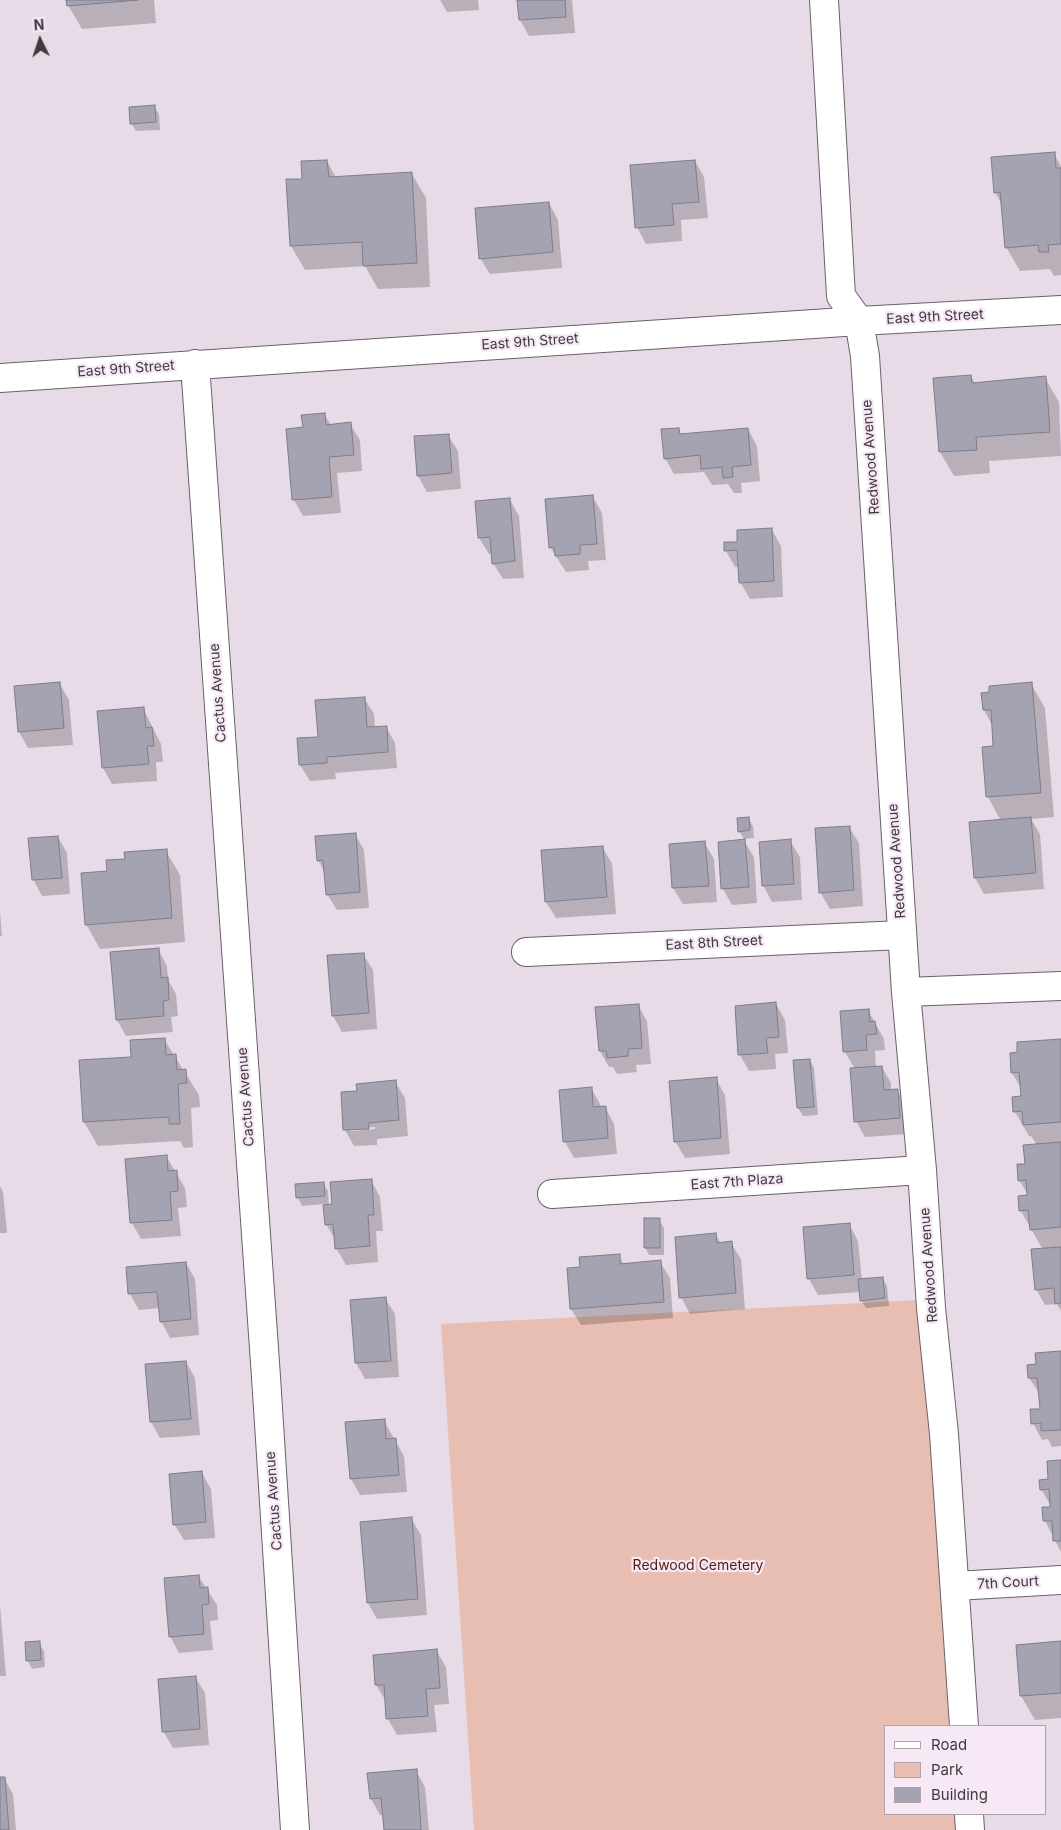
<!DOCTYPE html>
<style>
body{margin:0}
#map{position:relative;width:1061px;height:1830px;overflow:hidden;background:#e8dbe8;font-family:Inter,sans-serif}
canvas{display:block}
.legend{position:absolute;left:884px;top:1725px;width:162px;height:90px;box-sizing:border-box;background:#f6e8f5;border:1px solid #ada2ad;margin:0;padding:6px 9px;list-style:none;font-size:15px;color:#403a40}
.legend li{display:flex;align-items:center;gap:10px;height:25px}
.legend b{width:25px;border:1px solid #ada2ad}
.north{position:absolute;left:15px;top:15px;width:50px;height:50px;-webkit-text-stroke:4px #f6e8f5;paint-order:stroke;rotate:356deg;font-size:14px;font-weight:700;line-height:20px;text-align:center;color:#403a40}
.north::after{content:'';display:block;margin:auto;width:18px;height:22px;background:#403a40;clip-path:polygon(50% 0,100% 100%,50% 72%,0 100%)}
</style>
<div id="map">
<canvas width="1061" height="1830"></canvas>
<ul class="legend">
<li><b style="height:6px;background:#fff"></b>Road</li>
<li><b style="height:14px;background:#e8beb2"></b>Park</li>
<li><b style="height:14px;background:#a5a3b2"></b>Building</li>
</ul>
<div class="north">N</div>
</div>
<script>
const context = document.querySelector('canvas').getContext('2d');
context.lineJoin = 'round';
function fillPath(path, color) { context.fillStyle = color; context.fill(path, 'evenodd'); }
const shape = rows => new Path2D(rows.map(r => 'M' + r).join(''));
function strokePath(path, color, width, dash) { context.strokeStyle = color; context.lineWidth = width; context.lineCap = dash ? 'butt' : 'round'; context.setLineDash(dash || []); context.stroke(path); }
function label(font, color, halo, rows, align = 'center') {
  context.font = font + ' Inter,sans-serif'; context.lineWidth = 4.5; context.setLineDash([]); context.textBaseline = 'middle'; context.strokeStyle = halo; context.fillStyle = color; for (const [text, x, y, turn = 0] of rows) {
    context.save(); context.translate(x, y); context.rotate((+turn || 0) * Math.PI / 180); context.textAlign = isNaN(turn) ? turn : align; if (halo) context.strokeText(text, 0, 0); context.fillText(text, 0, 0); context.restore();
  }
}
fillPath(shape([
 [921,1300,949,1726,885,1726,885,1814,955,1814,956,1830,474,1830,441,1324]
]), '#e8beb2');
fillPath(shape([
 [67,0,154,0,156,23,82,29,68,5],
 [440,0,478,0,479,10,447,12],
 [518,0,572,0,575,33,529,36,520,20],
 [154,106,159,114,160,130,136,131,131,123],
 [1054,154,1061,166,1061,275,1054,276,1050,269,1020,271,1006,247,1002,205,995,192],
 [327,161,336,178,412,174,426,198,430,287,378,289,365,266,305,270,291,246,303,180],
 [695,161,704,177,708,218,681,220,682,241,646,244,637,227],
 [549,203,558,220,562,268,490,274,480,258],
 [971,376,975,384,1045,378,1059,402,1061,456,989,461,990,473,954,476,940,452],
 [324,414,331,425,350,424,360,440,362,471,337,473,341,513,303,516,294,500,304,428],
 [678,429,681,435,748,429,757,446,760,481,741,483,742,493,734,493,728,484,712,485,704,472,674,474,665,458],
 [448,435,458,451,461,489,427,492,418,476,415,437],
 [593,497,602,513,606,560,588,561,589,570,566,572,550,547],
 [510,500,519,516,524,578,503,579,493,563,492,554,489,554,479,538],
 [772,530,781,546,783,597,750,599,740,582,739,567,735,567,726,551,738,543],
 [60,684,69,700,73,745,28,748,19,732],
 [1031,684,1045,708,1054,817,1031,819,1040,834,1044,889,984,894,975,878,1001,821,988,797,984,748,995,747,993,727,984,710,983,694],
 [364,698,374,714,375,728,386,727,395,743,397,768,335,773,336,779,310,781,300,765,319,738],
 [143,708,161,744,163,762,156,762,157,781,112,784,103,768],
 [748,818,753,826,754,838,744,839,739,831],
 [849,827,859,843,863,906,830,909,820,892],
 [355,834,364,850,369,908,337,910,327,894,325,873,318,860],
 [58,837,67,853,70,894,42,896,33,879],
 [744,841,754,857,757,903,732,905,723,889,719,843],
 [790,841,800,857,802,900,772,902,763,885],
 [704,842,714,859,717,902,683,904,673,888],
 [602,847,612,863,616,914,556,918,546,902,542,852],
 [166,851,180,875,185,942,100,949,86,924,108,872,126,860],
 [0,910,2,936,0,936],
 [158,949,167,966,168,980,176,994,178,1016,171,1017,173,1032,126,1036,117,1020],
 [363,954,373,970,377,1029,342,1032,333,1016],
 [776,1004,785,1020,788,1053,775,1054,776,1069,749,1071,740,1055],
 [638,1005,647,1021,651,1064,636,1065,637,1072,617,1074,613,1067,609,1067,600,1051],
 [868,1010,884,1039,885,1050,875,1051,876,1068,882,1067,891,1083,891,1091,897,1090,907,1107,909,1134,865,1137,856,1121,855,1069,845,1052],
 [164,1039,199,1095,200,1107,191,1108,193,1147,184,1148,180,1141,98,1146,84,1122,133,1058],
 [1061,1040,1061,1311,1057,1304,1045,1305,1036,1289,1043,1250,1021,1211,1029,1196,1019,1180,1037,1145,1031,1136,1029,1136,1015,1112,1022,1098,1021,1088,1012,1073],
 [810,1060,814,1068,818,1115,803,1116,798,1108,794,1061],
 [716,1079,725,1095,730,1154,685,1158,675,1141],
 [395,1082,405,1098,408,1136,377,1139,377,1145,354,1146,345,1130,342,1094,358,1092],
 [375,1127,375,1129,351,1131,351,1129],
 [591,1088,600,1104,601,1108,605,1107,614,1124,617,1154,574,1158,565,1142],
 [166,1156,185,1188,187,1207,178,1208,181,1236,141,1239,132,1223],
 [371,1180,380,1197,383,1231,376,1231,378,1262,346,1265,336,1248,336,1241,326,1224,325,1204,302,1206,298,1198,323,1184,328,1191,329,1206,333,1206],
 [0,1186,3,1192,7,1233,0,1233],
 [659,1220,664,1228,664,1255,649,1255,645,1247],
 [849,1224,858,1241,862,1280,882,1278,887,1286,889,1306,866,1308,861,1300,860,1292,818,1295,809,1279],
 [716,1235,721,1244,731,1243,741,1259,745,1309,690,1314,681,1297],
 [619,1255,624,1265,660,1262,670,1278,673,1318,581,1325,571,1309,581,1268],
 [186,1263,195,1279,199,1335,170,1338,161,1321,160,1308,139,1310,130,1294,127,1268],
 [385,1298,395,1314,399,1377,365,1379,356,1363,351,1301],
 [1061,1352,1061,1446,1052,1447,1048,1439,1042,1440,1033,1423,1041,1410,1040,1394,1029,1378,1038,1365],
 [186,1362,195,1378,200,1435,160,1438,151,1422,147,1365],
 [384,1421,404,1456,407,1492,360,1495,351,1479,346,1423],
 [1061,1461,1061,1552,1045,1521,1052,1508,1041,1489,1050,1481],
 [202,1473,211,1489,215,1538,184,1540,174,1524],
 [411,1518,421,1535,427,1615,377,1619,368,1603,361,1523],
 [199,1577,217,1605,218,1620,210,1621,213,1650,179,1653,170,1636],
 [0,1605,6,1676,0,1676],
 [1061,1642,1061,1718,1035,1720,1021,1696],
 [39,1643,44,1651,45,1667,32,1669,28,1661],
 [436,1650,446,1667,449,1704,434,1705,437,1732,397,1735,388,1719,386,1701,376,1685],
 [195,1677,205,1693,209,1745,173,1748,163,1731],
 [416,1771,425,1787,429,1830,385,1830,384,1815,380,1815,371,1799],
 [0,1778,4,1778,13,1794,16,1830,0,1830]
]), '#0003');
const building = shape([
 [66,0,138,0,67,6,66,0],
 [517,0,565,0,566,17,519,20,517,0],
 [155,105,156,122,130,124,129,107,155,105],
 [1055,152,1056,168,1061,168,1061,244,1048,245,1049,252,1039,252,1038,245,1005,248,1000,192,994,193,991,157,1055,152],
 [327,160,329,177,412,172,417,263,363,266,362,242,290,246,286,179,302,179,301,161,327,160],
 [695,160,699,202,672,204,674,225,635,228,630,165,695,160],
 [549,202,553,252,479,259,475,208,549,202],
 [971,375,972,383,1046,376,1050,432,976,437,977,450,939,452,933,378,971,375],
 [325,413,326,425,351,422,354,455,329,457,332,497,292,500,286,429,303,427,301,415,325,413],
 [679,428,680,434,748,428,751,465,732,467,733,477,723,478,722,467,701,469,700,455,664,459,661,429,679,428],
 [449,434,452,473,417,476,414,436,449,434],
 [593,495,597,544,580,545,580,554,555,556,554,547,549,548,545,499,593,495],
 [510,498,515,561,492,564,490,537,478,538,475,501,510,498],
 [772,528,774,581,739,583,737,550,724,551,724,542,737,542,737,530,772,528],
 [60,682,64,728,18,732,14,686,60,682],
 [1032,682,1041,793,986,797,982,747,993,746,991,710,983,710,981,693,989,692,989,686,1032,682],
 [365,697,367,727,387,726,388,752,327,757,327,763,299,765,297,738,318,737,315,700,365,697],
 [144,707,146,728,152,727,154,746,147,746,149,764,102,768,97,711,144,707],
 [749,817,750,830,738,832,737,818,749,817],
 [1031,817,1036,873,974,878,969,822,1031,817],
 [850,826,854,890,819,893,815,828,850,826],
 [356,833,360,892,326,895,323,860,317,861,315,836,356,833],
 [58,836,62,878,32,880,28,838,58,836],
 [745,839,749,887,721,889,718,842,745,839],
 [791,839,794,884,762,886,759,842,791,839],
 [705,841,709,886,672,888,669,844,705,841],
 [603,846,607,897,545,902,541,850,603,846],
 [167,849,172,918,85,925,81,873,107,871,106,860,125,859,124,852,167,849],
 [159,948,161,978,168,977,169,1000,163,1001,164,1016,116,1020,110,952,159,948],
 [364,953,369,1013,332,1016,327,955,364,953],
 [776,1002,779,1037,766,1038,768,1053,738,1055,735,1006,776,1002],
 [639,1004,642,1048,628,1049,628,1056,607,1058,606,1051,599,1051,595,1007,639,1004],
 [869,1009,870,1022,875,1021,877,1034,866,1035,867,1050,843,1052,840,1011,869,1009],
 [165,1038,166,1055,176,1054,177,1070,186,1069,187,1083,178,1084,180,1124,169,1124,169,1117,83,1122,79,1060,131,1057,130,1040,165,1038],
 [1061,1039,1061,1122,1023,1125,1022,1111,1013,1112,1012,1097,1021,1096,1019,1072,1011,1073,1010,1053,1017,1052,1017,1042,1061,1039],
 [810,1059,814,1107,797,1108,793,1060,810,1059],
 [882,1066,884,1090,898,1089,900,1118,854,1122,850,1068,882,1066],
 [717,1077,721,1138,674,1142,669,1081,717,1077],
 [396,1080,399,1120,368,1123,369,1129,343,1130,341,1092,357,1091,356,1084,396,1080],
 [592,1087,593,1107,606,1106,608,1138,563,1142,559,1090,592,1087],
 [1061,1142,1061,1227,1030,1230,1028,1210,1019,1211,1018,1196,1027,1195,1026,1180,1018,1181,1017,1164,1025,1164,1023,1145,1061,1142],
 [167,1155,168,1171,177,1170,178,1191,170,1192,172,1220,130,1223,125,1159,167,1155],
 [372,1179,374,1215,368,1215,370,1246,335,1249,333,1224,325,1225,323,1205,332,1204,330,1182,372,1179],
 [324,1182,325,1196,296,1198,295,1184,324,1182],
 [644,1218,660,1218,660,1248,644,1248,644,1218],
 [850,1223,854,1275,807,1279,803,1227,850,1223],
 [716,1233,717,1243,732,1241,736,1293,679,1298,675,1237,716,1233],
 [1061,1247,1061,1303,1055,1304,1054,1288,1035,1290,1031,1249,1061,1247],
 [620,1254,620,1264,661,1260,664,1302,570,1309,567,1268,580,1267,579,1257,620,1254],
 [186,1262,191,1319,160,1322,157,1292,128,1294,126,1267,186,1262],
 [883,1277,885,1298,860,1301,858,1279,883,1277],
 [386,1297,391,1361,355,1363,350,1300,386,1297],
 [1061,1351,1061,1430,1041,1431,1041,1423,1031,1424,1030,1409,1040,1409,1037,1378,1028,1378,1027,1365,1036,1364,1035,1353,1061,1351],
 [186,1361,191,1419,150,1422,145,1364,186,1361],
 [385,1419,386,1439,396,1438,399,1475,350,1479,345,1422,385,1419],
 [1061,1460,1061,1541,1053,1541,1052,1521,1043,1521,1042,1507,1050,1507,1049,1489,1040,1490,1039,1480,1048,1479,1047,1461,1061,1460],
 [202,1471,206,1522,173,1525,169,1474,202,1471],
 [412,1517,418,1599,367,1603,360,1522,412,1517],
 [199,1575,200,1588,208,1587,209,1604,202,1605,204,1634,169,1637,164,1578,199,1575],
 [40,1641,41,1660,26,1661,25,1642,40,1641],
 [1061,1641,1061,1693,1020,1696,1016,1645,1061,1641],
 [437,1649,440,1688,426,1689,428,1716,386,1719,384,1685,375,1685,373,1655,437,1649],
 [196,1676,200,1729,162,1732,158,1679,196,1676],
 [417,1769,421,1830,384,1830,381,1798,370,1799,367,1773,417,1769],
 [0,1777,5,1777,9,1830,0,1830,0,1777]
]);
fillPath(building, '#a5a3b2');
strokePath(building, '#7e7c8b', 1);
const street = shape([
 [824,0,841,296,859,321,865,356,906,992,922,1170,931,1308,944,1434,964,1726],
 [195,364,266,1377,295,1830],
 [0,378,859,321,1061,310],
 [526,952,902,935],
 [906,992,1061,986],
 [552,1194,922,1170],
 [955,1586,1061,1580],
 [969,1814,970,1830]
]);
strokePath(street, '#6a5f6a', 30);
strokePath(street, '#fff', 28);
label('14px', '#403a40', '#f6e8f5', [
 ["East 9th Street",935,317,-3],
 ["East 9th Street",530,342,-4],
 ["East 9th Street",126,369,-4],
 ["Redwood Avenue",871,457,-94],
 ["Cactus Avenue",218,693,-94],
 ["Redwood Avenue",897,861,-94],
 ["East 8th Street",714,943,-3],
 ["Cactus Avenue",246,1097,-94],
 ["East 7th Plaza",737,1182,-4],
 ["Redwood Avenue",929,1265,-94],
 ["Cactus Avenue",274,1501,-94],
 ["7th Court",1008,1583,-3]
]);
label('14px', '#521e0f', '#f6e8f5', [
 ["Redwood Cemetery",698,1566]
]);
</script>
